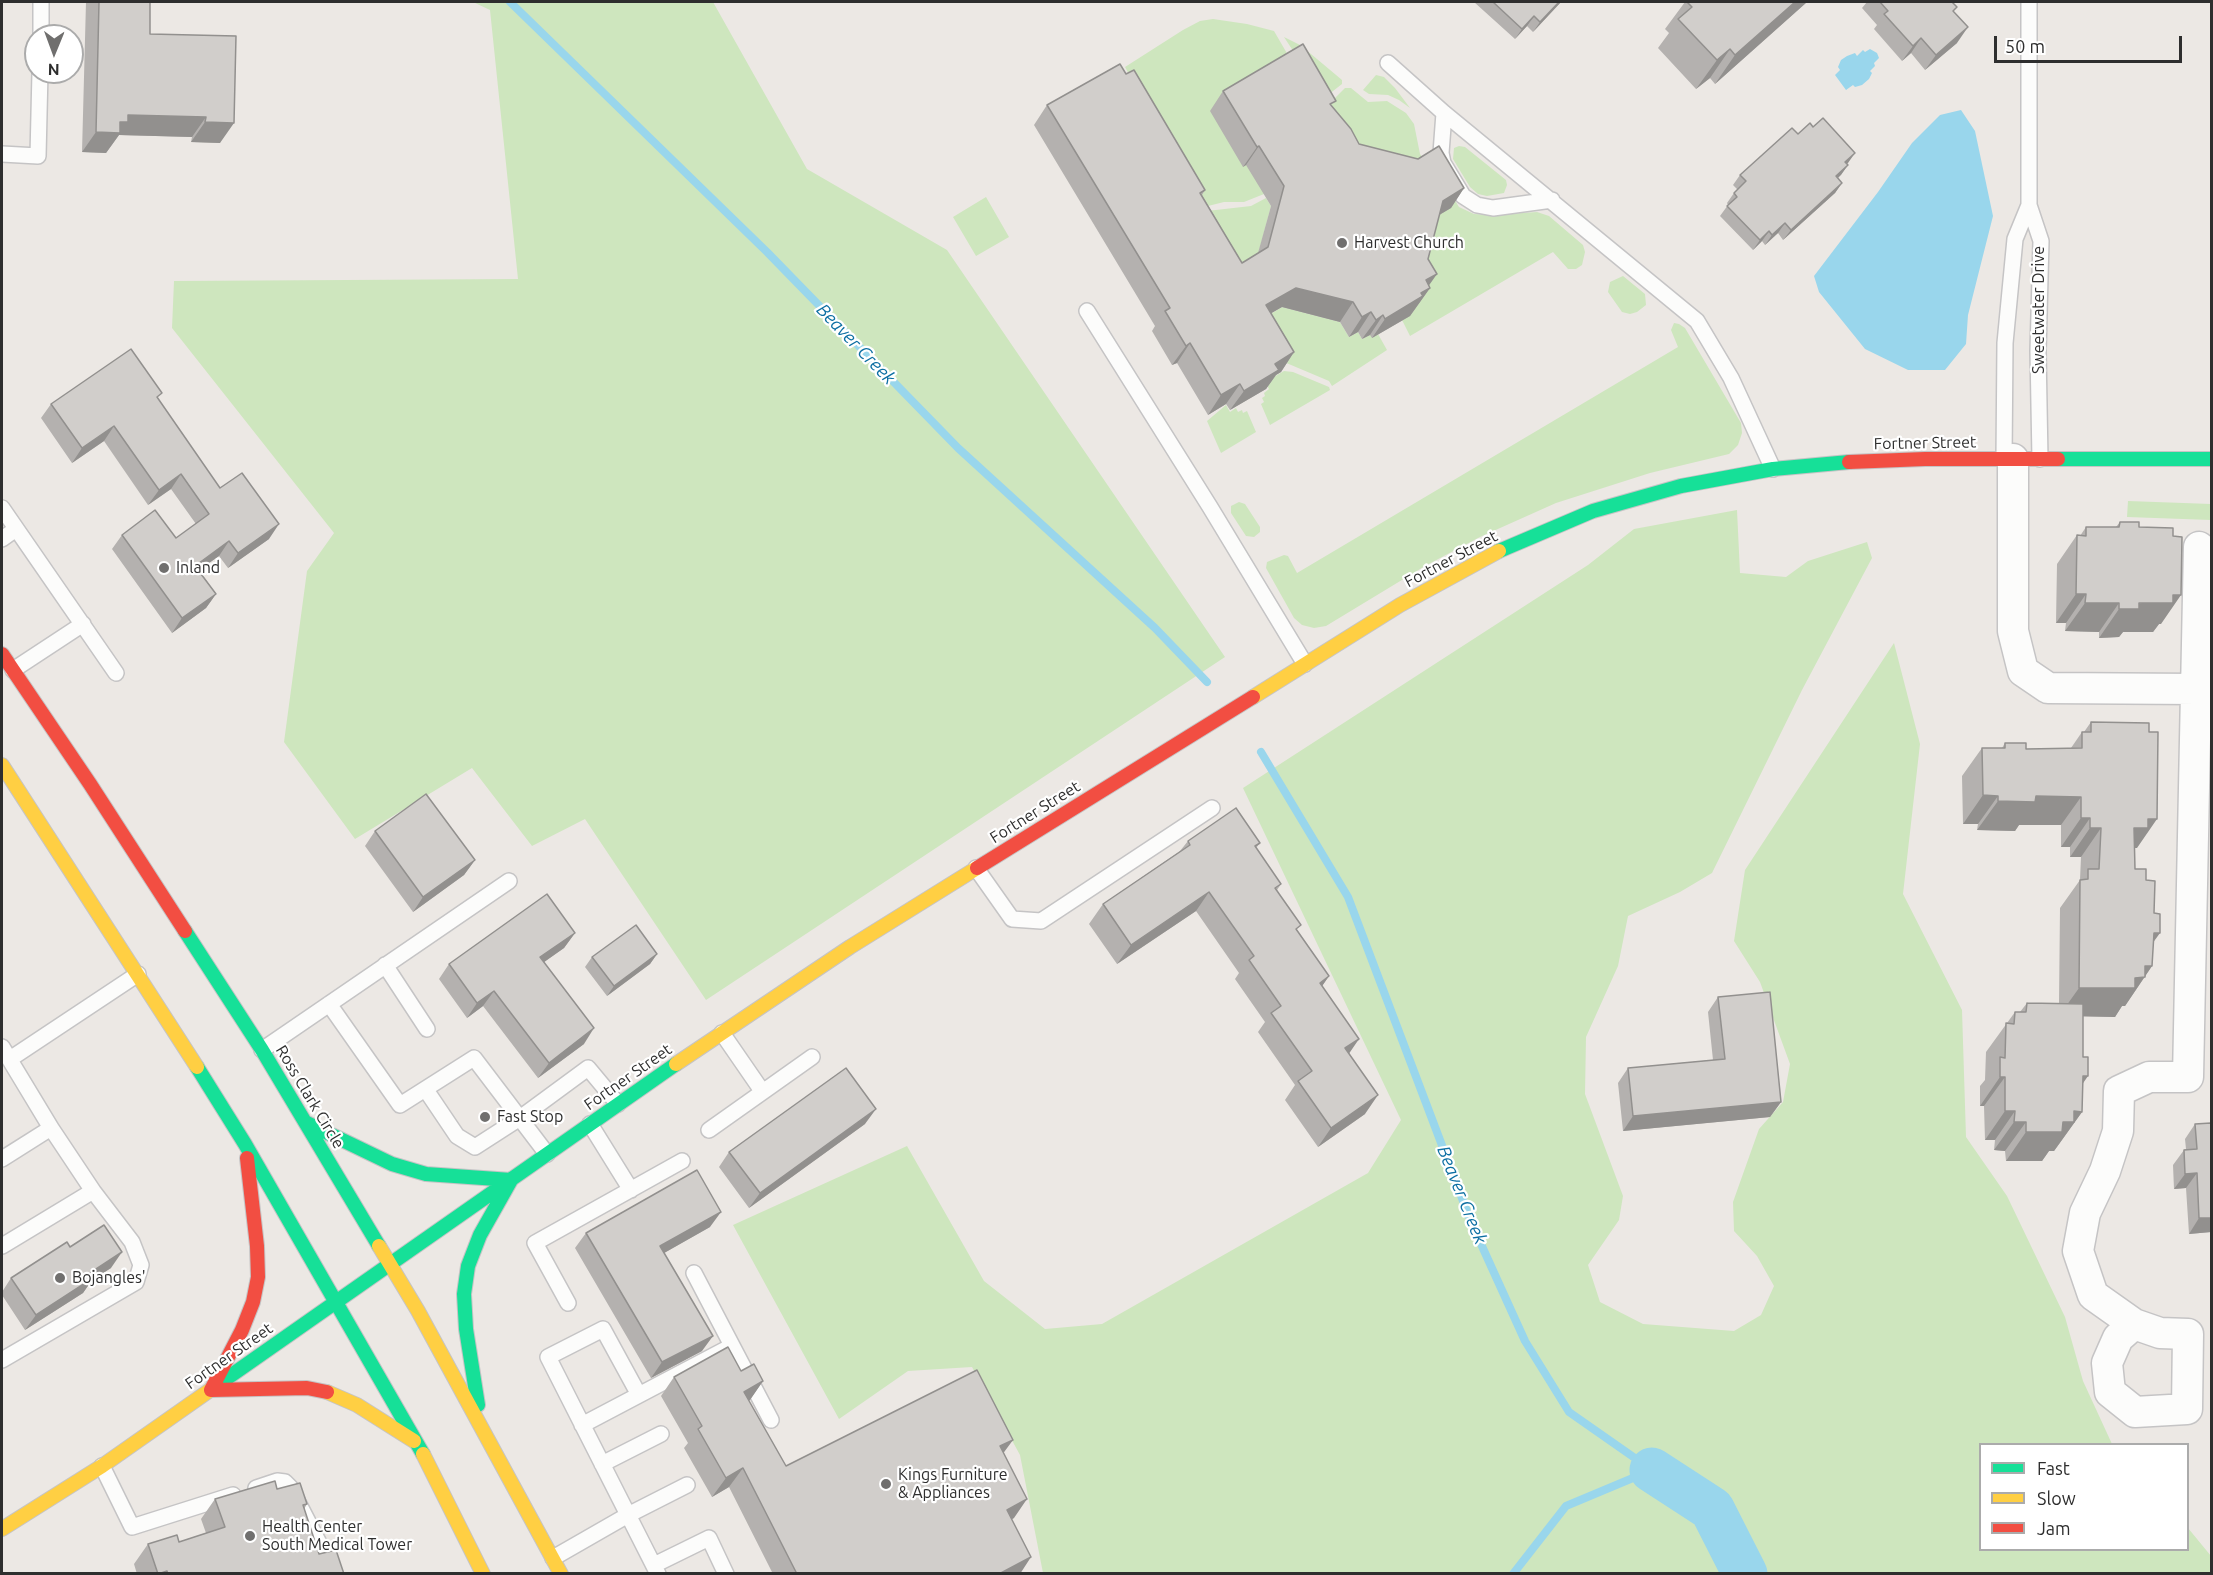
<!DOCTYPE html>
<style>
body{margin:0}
#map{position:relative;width:2213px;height:1575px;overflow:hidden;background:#ece8e4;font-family:Ubuntu,sans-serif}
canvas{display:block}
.frame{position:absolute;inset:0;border:3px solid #2e2e2e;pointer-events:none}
.legend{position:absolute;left:1979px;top:1443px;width:210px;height:108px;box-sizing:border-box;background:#fff;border:2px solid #ababab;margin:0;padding:8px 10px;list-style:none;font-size:18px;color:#2e2e2e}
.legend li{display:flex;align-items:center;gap:12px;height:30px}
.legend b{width:30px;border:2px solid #ababab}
.north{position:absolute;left:24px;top:24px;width:60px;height:60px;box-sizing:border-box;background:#fff;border:2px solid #ababab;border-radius:50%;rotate:181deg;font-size:16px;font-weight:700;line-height:24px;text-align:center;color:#2e2e2e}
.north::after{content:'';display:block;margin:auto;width:21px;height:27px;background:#706f6e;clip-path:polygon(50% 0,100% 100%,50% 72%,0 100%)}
.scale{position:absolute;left:1994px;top:36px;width:188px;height:27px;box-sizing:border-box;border:3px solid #2e2e2e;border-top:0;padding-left:8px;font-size:18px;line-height:21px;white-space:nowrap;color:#2e2e2e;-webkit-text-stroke:4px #fff;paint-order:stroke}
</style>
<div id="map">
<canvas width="2213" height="1575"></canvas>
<div class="frame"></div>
<ul class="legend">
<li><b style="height:8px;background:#16e098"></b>Fast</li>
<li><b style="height:8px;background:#ffcf43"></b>Slow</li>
<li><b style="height:8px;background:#f24e42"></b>Jam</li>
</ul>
<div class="north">N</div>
<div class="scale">50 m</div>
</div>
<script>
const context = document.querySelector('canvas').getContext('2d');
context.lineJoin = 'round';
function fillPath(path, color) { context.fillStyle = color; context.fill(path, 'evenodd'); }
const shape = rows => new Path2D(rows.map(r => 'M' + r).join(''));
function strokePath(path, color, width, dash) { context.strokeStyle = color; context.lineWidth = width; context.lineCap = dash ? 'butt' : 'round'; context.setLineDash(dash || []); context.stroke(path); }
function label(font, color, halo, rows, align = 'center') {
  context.font = font + ' Ubuntu,sans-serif'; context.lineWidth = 4.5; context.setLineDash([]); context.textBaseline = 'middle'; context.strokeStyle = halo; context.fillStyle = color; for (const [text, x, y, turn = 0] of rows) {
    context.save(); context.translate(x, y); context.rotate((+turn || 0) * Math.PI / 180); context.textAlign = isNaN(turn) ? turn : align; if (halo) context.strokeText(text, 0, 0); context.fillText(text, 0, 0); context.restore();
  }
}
fillPath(shape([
 [473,2,713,2,807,169,947,250,1225,657,706,1000,585,819,532,846,472,768,355,839,284,742,307,571,334,533,172,328,174,281,518,279,490,10],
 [1213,19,1247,24,1274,31,1292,62,1277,147,1264,194,1244,202,1224,202,1204,207,1125,67,1183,30,1200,21],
 [1284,37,1300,45,1317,59,1342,80,1342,84,1324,98],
 [1376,75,1384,77,1395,88,1410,108,1399,100,1388,95,1369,94,1363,90],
 [1345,88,1351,88,1368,102,1387,101,1406,113,1414,124,1420,154,1436,179,1346,164,1328,105],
 [1459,146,1465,147,1506,180,1507,185,1504,193,1487,196,1478,194,1470,187,1453,159,1454,148],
 [1448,189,1459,207,1474,214,1493,215,1537,212,1549,216,1583,245,1585,252,1582,265,1576,269,1568,269,1553,252,1410,336,1402,320,1409,316,1414,279],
 [986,197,1009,237,976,256,953,217],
 [1266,198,1271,206,1255,266,1236,278,1207,211,1251,206],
 [1623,276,1645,294,1646,305,1637,312,1630,314,1622,312,1608,292,1610,282],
 [1282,307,1340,322,1349,337,1358,332,1362,339,1370,335,1378,334,1387,350,1332,386,1329,381,1284,362,1261,320],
 [1674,323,1679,324,1685,328,1741,423,1742,433,1738,445,1729,454,1650,473,1556,503,1480,537,1425,566,1326,626,1314,628,1302,625,1294,618,1266,568,1267,562,1284,555,1288,556,1297,573,1678,347,1671,330],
 [1284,371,1293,372,1329,387,1330,390,1270,425,1261,404,1264,402,1262,398,1265,396,1264,393,1269,389,1265,382],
 [1226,405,1230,412,1236,408,1238,412,1242,410,1243,413,1247,411,1256,432,1221,453,1207,421],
 [2128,501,2211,504,2211,520,2127,517],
 [1239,502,1245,504,1260,527,1260,532,1254,537,1246,536,1231,513,1231,506],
 [1737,510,1740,573,1786,577,1808,561,1867,542,1872,558,1802,690,1712,873,1680,892,1628,916,1618,966,1586,1037,1585,1094,1623,1196,1619,1220,1588,1265,1600,1302,1643,1324,1734,1331,1761,1315,1774,1286,1757,1256,1734,1231,1733,1202,1759,1129,1783,1102,1790,1064,1760,982,1734,941,1745,870,1894,643,1920,744,1903,894,1962,1010,1966,1137,2007,1196,2065,1317,2083,1381,2112,1444,1980,1444,1980,1550,2188,1550,2188,1528,2211,1556,2211,1573,1043,1573,1020,1455,972,1367,908,1371,839,1419,733,1225,907,1146,984,1281,1045,1329,1102,1324,1368,1173,1401,1120,1243,788,1588,565,1634,529]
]), '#cee6be');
fillPath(shape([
 [1870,49,1877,53,1879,58,1874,63,1875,66,1870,71,1872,73,1869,79,1862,85,1855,87,1853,85,1846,90,1835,75,1840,70,1838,67,1841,60,1847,56,1855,53,1857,56,1863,50,1865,52],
 [1961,110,1975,131,1993,216,1968,315,1966,344,1945,370,1908,370,1865,349,1819,292,1814,276,1878,192,1912,143,1940,115]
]), '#99d6ec');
strokePath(shape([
 [510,2,767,252,958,448,1155,628,1207,682],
 [1261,752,1348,897,1471,1222,1525,1341,1569,1412,1652,1470],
 [1513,1574,1566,1506,1652,1470]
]), '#99d6ec', 8);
strokePath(shape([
 [1652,1470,1712,1509,1745,1574]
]), '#99d6ec', 45);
const lane = shape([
 [2029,2,2029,205,2041,241,2038,351,2040,459],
 [41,36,41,2],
 [1388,63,1444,113,1697,321,1731,378,1773,469],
 [1444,113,1441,153,1443,163,1463,196,1477,205,1493,208,1552,200],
 [2,154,38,156,40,72],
 [1087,311,1210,507,1305,664],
 [2004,459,2005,343,2015,239,2029,205],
 [2,508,116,673],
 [2,539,16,529],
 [13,670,83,624],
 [976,868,1012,919,1041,921,1212,808],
 [385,965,427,1029],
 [329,1004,400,1105,474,1058,547,1154],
 [722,1033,762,1091],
 [2,1047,51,1128],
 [262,1050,509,881],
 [10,1059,138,974],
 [426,1090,457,1136,475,1147,520,1118,588,1068,618,1104],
 [590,1124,631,1190],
 [709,1130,812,1057],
 [2,1159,51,1128,93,1191,2,1246],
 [694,1273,771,1420],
 [568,1303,535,1243,682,1161],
 [2,1360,136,1282,141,1265,132,1242,93,1191],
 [639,1395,603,1329,548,1357,658,1574],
 [582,1425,732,1346],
 [602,1464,661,1434],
 [102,1466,132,1527,233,1495],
 [256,1488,277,1481,285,1482,290,1487,335,1574],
 [553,1558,628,1515,687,1485],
 [654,1565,709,1538,726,1574]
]);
const street = shape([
 [2013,459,2013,631,2023,671,2048,688,2196,689],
 [2134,1324,2118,1338,2107,1363,2110,1392,2135,1412,2187,1409,2188,1334,2160,1333,2134,1324,2093,1295,2078,1251,2085,1213,2105,1171,2118,1131,2119,1091,2149,1077,2188,1077,2199,547]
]);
const fast = shape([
 [2058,459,2212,459],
 [1499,551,1593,511,1681,486,1773,469,1849,462],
 [185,931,262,1050,379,1246],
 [197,1067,245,1144,423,1454],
 [307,1123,392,1164,426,1174,511,1180,480,1235,468,1266,464,1294,466,1329,478,1405],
 [213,1388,676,1064]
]);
const slow = shape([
 [1253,697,1400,605,1499,551],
 [2,765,197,1067],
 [676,1064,850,947,977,868],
 [379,1246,418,1311,561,1574],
 [327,1392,357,1405,414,1441],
 [423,1454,483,1574],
 [2,1529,102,1466,213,1388]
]);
const jam = shape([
 [1849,462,1925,459,2058,459],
 [2,654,90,784,185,931],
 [977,868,1253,697],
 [247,1158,257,1246,258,1277,253,1302,242,1330,211,1390,307,1388,327,1392]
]);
strokePath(lane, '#c5c4c5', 18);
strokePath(street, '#c5c4c5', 33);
strokePath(fast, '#c5c4c5', 16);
strokePath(slow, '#c5c4c5', 16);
strokePath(jam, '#c5c4c5', 16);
strokePath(lane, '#fcfcfb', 15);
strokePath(street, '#fcfcfb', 30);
strokePath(fast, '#16e098', 14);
strokePath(slow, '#ffcf43', 14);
strokePath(jam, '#f24e42', 14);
fillPath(shape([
 [86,2,150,2,150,34,236,36,220,143,191,142,192,137,119,135,106,153,82,152],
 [1474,2,1561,2,1533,32,1527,26,1515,39],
 [1685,2,1807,2,1715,84,1710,78,1696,89,1658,48,1669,33,1665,29],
 [1867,2,1952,2,1954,11,1957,43,1925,70,1911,53,1902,61,1874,29,1877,25,1862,8],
 [1126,74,1205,190,1202,195,1242,263,1258,253,1271,206,1246,165,1243,167,1210,111,1223,91,1332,107,1359,144,1464,188,1451,208,1439,215,1428,259,1429,285,1430,288,1410,316,1372,338,1370,335,1362,339,1358,332,1349,337,1340,322,1282,307,1271,313,1294,352,1281,372,1276,375,1266,389,1230,410,1226,404,1208,415,1177,363,1172,365,1152,331,1155,326,1034,125,1047,105],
 [1798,134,1848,165,1838,178,1842,183,1835,193,1783,240,1778,233,1765,245,1762,241,1753,250,1720,216,1728,205,1727,203,1734,193,1738,190,1733,185,1740,175],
 [158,399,220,488,269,539,228,568,219,556,199,570,216,594,206,608,172,633,112,549,122,535,176,538,196,524,171,489,148,505,104,441,72,463,41,418,51,404],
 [2120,522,2139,527,2161,624,2159,624,2153,632,2123,632,2119,637,2099,638,2099,632,2065,631,2066,623,2056,623,2057,564,2077,535,2080,536,2086,527,2116,527],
 [2091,722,2137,848,2134,848,2135,869,2146,880,2153,942,2152,966,2125,1006,2122,1006,2115,1017,2083,1016,2082,1112,2062,1140,2054,1151,2049,1151,2042,1161,2006,1161,2005,1151,1994,1150,1995,1140,1985,1140,1984,1106,1980,1106,1980,1086,1985,1080,1986,1052,2015,1012,2020,1012,2027,1003,2059,1004,2060,908,2080,880,2081,857,2070,857,2070,847,2061,847,2061,825,2019,825,2015,831,1977,830,1978,824,1963,824,1962,776,1982,748,2002,748,2005,743,2026,749,2071,748,2082,732,2084,732],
 [375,831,475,860,464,875,413,912,365,846],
 [1188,841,1260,843,1256,848,1281,884,1277,890,1297,930,1329,976,1322,986,1349,1053,1365,1114,1318,1147,1285,1100,1295,1085,1258,1032,1265,1022,1235,979,1239,973,1196,911,1117,964,1089,924,1103,904,1180,851],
 [575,933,564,948,544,962,584,1044,538,1078,483,1006,467,1018,439,979,449,964],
 [657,954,650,964,607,996,585,967,592,957],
 [1718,997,1781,1102,1770,1117,1623,1131,1618,1083,1628,1068,1713,1060,1708,1012],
 [865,1124,749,1208,719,1167,729,1152],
 [2195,1124,2211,1232,2189,1234,2186,1188,2174,1189,2173,1165,2184,1150,2186,1149,2185,1139],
 [710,1227,664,1253,702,1351,651,1378,575,1248,586,1233],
 [70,1247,111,1268,92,1280,83,1293,25,1330,2,1295,2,1292,11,1278],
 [741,1371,763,1381,749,1401,786,1466,1004,1453,1014,1518,1012,1519,1020,1574,773,1574,729,1487,712,1497,684,1448,688,1443,661,1396,674,1377],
 [277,1489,307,1504,304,1509,319,1554,344,1574,137,1574,134,1564,148,1544,179,1542,206,1533,201,1519,215,1499]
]), '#b4b1af');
fillPath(shape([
 [1559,2,1561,2,1533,32,1540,22],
 [1795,2,1807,2,1715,84,1735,55],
 [1534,16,1527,26,1515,39,1522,29],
 [1968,27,1957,43,1925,70,1936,55],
 [1921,38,1911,53,1902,61,1913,46],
 [1730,49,1710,78,1696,89,1717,60],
 [128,115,206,117,192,137,119,135,106,153,82,152,96,132,120,122],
 [205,122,234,123,220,143,191,142],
 [1259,146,1246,165,1243,167,1257,147],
 [1855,153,1848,163,1838,172,1845,162],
 [1848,165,1841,175,1829,186,1836,176],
 [1842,183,1835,193,1783,240,1791,230],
 [1464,188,1451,208,1429,221,1443,201],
 [1785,223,1778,233,1765,245,1772,235],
 [1769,231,1762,241,1753,250,1760,240],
 [1437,274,1425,291,1430,288,1410,316,1372,338,1385,319,1426,280],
 [1296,288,1353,302,1340,322,1282,307,1253,324,1266,305],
 [1371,312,1358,332,1349,337,1362,317],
 [1383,315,1370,335,1362,339,1376,320],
 [1190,343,1177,363,1172,365,1186,346],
 [1294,352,1281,372,1276,375,1266,389,1230,410,1244,391,1275,364],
 [1240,384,1226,404,1208,415,1221,395],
 [114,426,104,441,72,463,82,448],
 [181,474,171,489,148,505,159,490],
 [279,524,269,539,228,568,238,553],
 [229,541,219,556,185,580,195,566],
 [216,594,206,608,172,633,182,618],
 [2076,594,2086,594,2066,623,2056,623],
 [2173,595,2181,595,2161,624,2159,624,2153,632,2123,632,2119,637,2099,638,2119,609],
 [2085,603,2119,603,2099,632,2065,631],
 [1983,795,1998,796,1978,824,1963,824],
 [2036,796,2081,797,2061,825,2019,825,2015,831,1977,830,1998,801],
 [2081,818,2090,818,2070,847,2061,847],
 [2148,819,2157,819,2137,848,2134,848,2134,828],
 [2090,828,2101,828,2081,857,2070,857],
 [475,860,464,875,413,912,423,897],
 [1209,892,1196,911,1117,964,1131,945],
 [575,933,564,948,530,972,540,957],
 [2154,933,2160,933,2139,962],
 [657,954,650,964,607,996,614,986],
 [2145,966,2152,966,2125,1006,2122,1006,2115,1017,2059,1016,2079,988,2135,978],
 [1329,976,1316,995,1320,983],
 [494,991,483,1006,467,1018,477,1003],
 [594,1028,584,1044,538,1078,549,1063],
 [1359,1039,1346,1058,1345,1048],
 [2083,1076,2088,1076,2068,1105],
 [2000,1077,2005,1077,1984,1106,1980,1106],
 [1378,1095,1365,1114,1318,1147,1331,1128],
 [1781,1102,1770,1117,1623,1131,1633,1116],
 [876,1109,865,1124,749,1208,760,1193],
 [2005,1111,2015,1111,1995,1140,1985,1140],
 [2074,1111,2082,1112,2054,1151,2049,1151,2042,1161,2006,1161,2026,1132,2063,1122],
 [2014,1122,2026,1122,2005,1151,1994,1150],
 [2197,1173,2186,1188,2174,1189,2185,1174],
 [721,1212,710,1227,650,1261,660,1246],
 [2199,1218,2211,1218,2211,1232,2189,1234],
 [122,1252,111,1268,92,1280,83,1293,25,1330,36,1315,90,1273],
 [713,1336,702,1351,651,1378,662,1362],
 [763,1381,750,1400,730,1411,744,1392],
 [1013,1440,999,1459,1000,1446],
 [743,1468,729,1487,712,1497,726,1478],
 [1027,1499,1014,1518,993,1529,1007,1510],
 [1031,1557,1020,1574,999,1574]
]), '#92908e');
const building = shape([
 [99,2,150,2,150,34,236,36,234,123,205,122,206,117,128,115,128,122,120,122,120,133,96,132,99,2],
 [1493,2,1559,2,1540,22,1534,16,1522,29,1493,2],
 [1687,2,1795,2,1735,55,1730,49,1717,60,1678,19,1692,7,1687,2],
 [1880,2,1952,2,1957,7,1953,11,1968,27,1936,55,1921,38,1913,46,1884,14,1888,11,1880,2],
 [1303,44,1336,101,1330,104,1351,129,1359,144,1418,159,1439,146,1464,188,1443,201,1428,259,1437,274,1426,280,1430,288,1421,293,1423,296,1385,319,1383,315,1376,320,1371,312,1362,317,1353,302,1296,288,1266,305,1294,352,1275,364,1279,370,1244,391,1240,384,1221,395,1190,343,1186,346,1165,311,1170,308,1047,105,1120,64,1126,74,1134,70,1205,190,1200,193,1242,263,1268,247,1284,186,1259,146,1257,147,1223,91,1303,44],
 [1823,118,1855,153,1845,162,1848,165,1836,176,1842,183,1791,230,1785,223,1772,235,1769,231,1760,240,1727,206,1737,197,1734,193,1746,181,1740,175,1792,128,1798,134,1810,123,1813,127,1823,118],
 [131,349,162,393,157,397,220,488,242,473,279,524,238,553,229,541,195,566,216,594,182,618,122,535,155,510,176,538,209,514,181,474,159,490,114,426,82,448,51,404,131,349],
 [2120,522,2139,522,2139,527,2173,528,2173,536,2182,537,2181,595,2173,595,2173,603,2139,603,2139,609,2119,609,2119,603,2085,603,2086,594,2076,594,2077,535,2086,536,2086,527,2119,527,2120,522],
 [2091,722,2149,723,2149,732,2158,732,2157,819,2148,819,2148,828,2134,828,2135,869,2146,869,2146,880,2155,881,2154,913,2160,914,2160,933,2154,933,2152,966,2145,966,2145,977,2135,978,2135,988,2079,988,2080,880,2088,879,2088,869,2099,869,2101,828,2090,828,2090,818,2081,818,2081,797,2036,796,2035,802,1998,801,1998,796,1983,795,1982,748,2005,748,2005,743,2026,743,2026,749,2082,748,2082,732,2091,732,2091,722],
 [426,794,475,860,423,897,375,831,426,794],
 [1236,808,1260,843,1255,846,1281,884,1275,888,1301,925,1296,929,1329,976,1320,983,1359,1039,1345,1048,1378,1095,1331,1128,1298,1081,1312,1071,1271,1013,1281,1006,1249,960,1254,956,1209,892,1131,945,1103,904,1190,845,1188,841,1236,808],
 [547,894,575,933,540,957,594,1028,549,1063,494,991,477,1003,449,964,547,894],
 [636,925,657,954,614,986,592,957,636,925],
 [1770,992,1781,1102,1633,1116,1628,1068,1725,1059,1718,997,1770,992],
 [2027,1003,2083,1004,2083,1057,2088,1057,2088,1076,2083,1076,2082,1112,2074,1111,2074,1122,2063,1122,2062,1132,2026,1132,2026,1122,2014,1122,2015,1111,2005,1111,2005,1077,2000,1077,2000,1057,2005,1058,2006,1023,2014,1024,2015,1012,2026,1012,2027,1003],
 [846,1068,876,1109,760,1193,729,1152,846,1068],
 [2211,1123,2211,1218,2199,1218,2197,1173,2185,1174,2184,1150,2197,1149,2195,1124,2211,1123],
 [697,1170,721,1212,660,1246,713,1336,662,1362,586,1233,697,1170],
 [104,1225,122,1252,90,1273,93,1278,36,1315,11,1278,67,1242,70,1247,104,1225],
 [728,1347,741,1371,754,1364,763,1381,744,1392,786,1466,977,1370,1013,1440,1000,1446,1027,1499,1007,1510,1031,1557,999,1574,797,1574,743,1468,726,1478,698,1429,702,1426,674,1377,728,1347],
 [275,1481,277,1489,300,1483,307,1504,303,1505,319,1554,336,1550,344,1574,168,1574,167,1571,158,1574,148,1544,177,1535,179,1542,225,1527,215,1499,275,1481]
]);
fillPath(building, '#d1cecb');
strokePath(building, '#92908e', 1.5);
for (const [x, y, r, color] of [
 [1342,243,6,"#706f6e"],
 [164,568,6,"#706f6e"],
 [485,1117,6,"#706f6e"],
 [60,1278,6,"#706f6e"],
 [886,1484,6,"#706f6e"],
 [250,1536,6,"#706f6e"]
]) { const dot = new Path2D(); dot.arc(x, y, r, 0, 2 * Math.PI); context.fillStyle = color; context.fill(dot); strokePath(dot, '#fff', 2); }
label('16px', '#2e2e2e', '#fff', [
 ["Harvest Church",1354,243],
 ["Inland",176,568],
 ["Fast Stop",497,1117],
 ["Bojangles'",72,1278],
 ["Kings Furniture",898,1475],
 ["& Appliances",898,1493],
 ["Health Center",262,1527],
 ["South Medical Tower",262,1545]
], 'left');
label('16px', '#2e2e2e', '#fff', [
 ["Sweetwater Drive",2039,310,-90],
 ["Fortner Street",1925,443,-1],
 ["Fortner Street",1451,559,-28],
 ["Fortner Street",1035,812,-32],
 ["Fortner Street",628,1077,-35],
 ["Ross Clark Circle",310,1097,59],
 ["Fortner Street",229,1356,-35]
]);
label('italic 18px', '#0d6fa3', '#fff', [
 ["Beaver Creek",856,344,46],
 ["Beaver Creek",1462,1195,68]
]);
</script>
